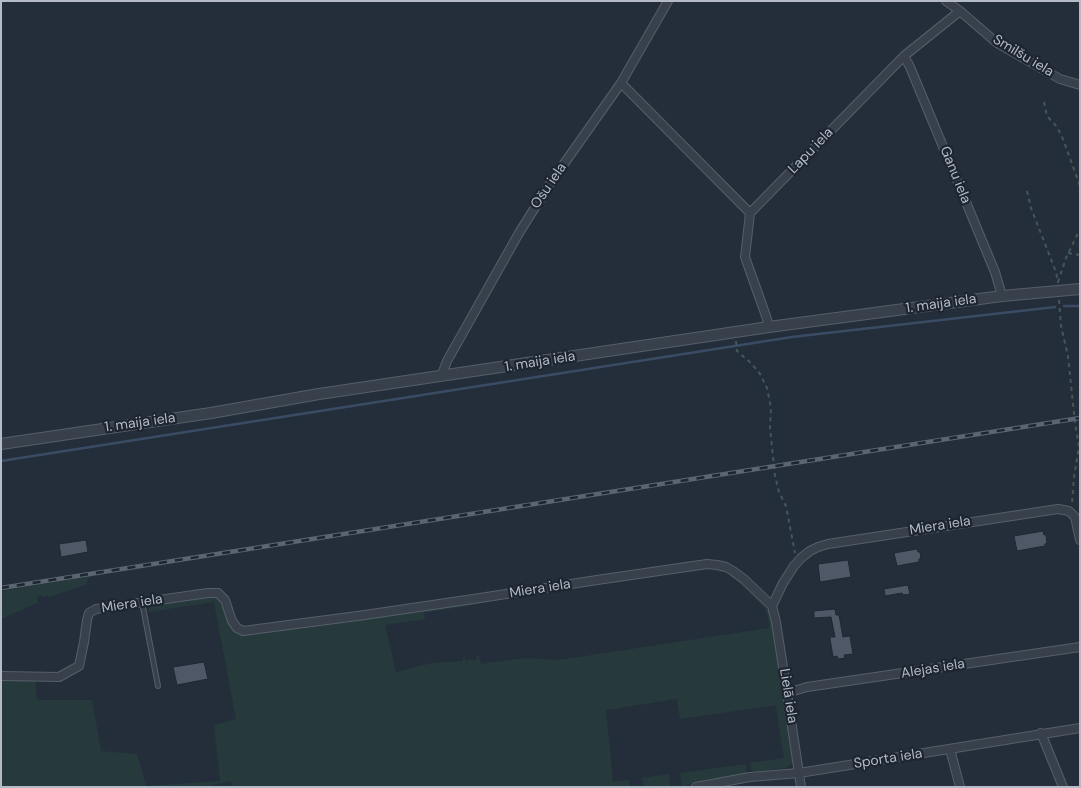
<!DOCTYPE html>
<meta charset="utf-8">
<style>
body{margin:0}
#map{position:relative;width:1081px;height:788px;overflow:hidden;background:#242e3b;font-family:"DM Sans",sans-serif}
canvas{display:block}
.frame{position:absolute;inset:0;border:2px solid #b4bbc7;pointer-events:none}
</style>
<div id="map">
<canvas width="1081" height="788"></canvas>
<div class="frame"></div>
</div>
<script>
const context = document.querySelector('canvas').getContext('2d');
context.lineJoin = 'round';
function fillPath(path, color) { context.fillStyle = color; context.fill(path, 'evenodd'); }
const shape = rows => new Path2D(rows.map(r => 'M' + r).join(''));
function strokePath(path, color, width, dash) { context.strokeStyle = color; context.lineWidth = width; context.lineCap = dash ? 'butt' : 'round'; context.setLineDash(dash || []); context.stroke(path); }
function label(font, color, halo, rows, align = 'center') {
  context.font = font + ' "DM Sans",sans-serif'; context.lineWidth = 4.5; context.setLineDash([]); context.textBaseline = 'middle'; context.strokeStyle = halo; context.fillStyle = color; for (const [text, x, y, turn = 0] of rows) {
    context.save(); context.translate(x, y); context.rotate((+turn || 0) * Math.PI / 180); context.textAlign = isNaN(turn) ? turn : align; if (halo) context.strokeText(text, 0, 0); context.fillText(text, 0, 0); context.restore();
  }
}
fillPath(shape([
 [728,571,733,574,757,596,769,612,771,618,793,756,792,764,785,768,754,772,751,769,750,763,784,758,776,705,680,719,677,699,606,710,613,782,629,780,630,787,232,787,231,781,204,787,1,787,1,680,35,681,37,700,92,700,101,751,137,754,146,786,220,781,214,725,236,719,214,602,148,612,150,606,154,604,212,596,217,597,222,604,229,623,232,628,238,633,244,634,475,602,477,603,478,604,424,613,425,619,385,625,396,672,432,663,463,661,463,657,465,657,465,661,477,659,476,656,479,656,481,664,525,658,559,660,769,628,768,617,764,607,738,582,729,575],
 [92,576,88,579,86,585,49,597,48,595,43,597,40,595,38,597,37,600,39,602,1,619,1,591],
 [746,764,746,773,743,776,708,782,682,786,680,773],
 [669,774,670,787,644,787,642,778]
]), '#263a3c');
strokePath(shape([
 [1064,306,1080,306],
 [1,461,792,337,1055,307]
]), '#3a4c63', 2.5);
const building = shape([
 [1043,531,1044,535,1046,535,1047,543,1045,544,1045,546,1017,551,1014,536,1043,531],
 [86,540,88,552,61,557,59,544,86,540],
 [917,549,918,552,920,552,921,559,919,559,919,562,897,566,894,553,917,549],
 [848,560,851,577,820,582,818,564,848,560],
 [908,585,910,594,903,595,902,593,885,596,884,589,908,585],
 [835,609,836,615,839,615,843,637,850,636,853,654,844,655,845,658,838,659,837,656,833,657,830,639,830,637,835,637,831,617,814,618,814,611,835,609],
 [204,662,208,679,177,685,173,667,204,662]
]);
fillPath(building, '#4e5867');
strokePath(building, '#1f2732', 1);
const service = shape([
 [142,602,158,686]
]);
const minor = shape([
 [946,1,960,11,997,43,1060,79,1080,85],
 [904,56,910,67,995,272,1002,296],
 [621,83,750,213],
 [769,327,766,316,745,257,750,213,904,56,960,11],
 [441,377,447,361,519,233,549,185,621,83,668,1],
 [772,606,776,622,787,693,801,787],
 [1,676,59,677,79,666,84,642,87,620,89,613,96,609,208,593,218,593,225,600,232,621,237,628,243,631,365,615,480,598,597,580,707,564,717,565,726,567,733,571,745,580,772,606,783,583,794,566,801,558,810,551,818,547,828,544,1058,509,1069,511,1075,517,1080,540],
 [787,693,807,687,1080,647],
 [1041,733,1063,787],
 [950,749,960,787],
 [696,787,750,777,799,773,1080,728]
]);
const tertiary = shape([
 [1,444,211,413,319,394,769,327,1002,296,1080,289]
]);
strokePath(service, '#565e69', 6);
strokePath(minor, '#565e69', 10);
strokePath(tertiary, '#565e69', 12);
strokePath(shape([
 [1044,102,1047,116,1057,127,1063,139,1080,186],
 [1027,191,1031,208,1056,272,1058,283],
 [1068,253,1080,255],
 [1058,282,1066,258,1080,229],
 [1059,300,1061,326,1068,356,1075,423,1079,447,1074,477,1072,503],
 [736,341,737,351,751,363,760,374,767,388,771,408,770,428,775,476,779,492,786,506,795,553]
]), '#445759', 2, [4, 4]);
strokePath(service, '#38404c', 4);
strokePath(minor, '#38404c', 8);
strokePath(tertiary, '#38404c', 10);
const rail = shape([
 [1,588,1080,418]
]);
strokePath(rail, '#5a6472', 4.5);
strokePath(rail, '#1d2530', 2.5, [8]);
label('14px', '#b4bbc7', '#1d2530', [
 ["Smilšu iela",1023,56,31],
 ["Lapu iela",811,151,-46],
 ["Ganu iela",955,175,68],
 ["Ošu iela",549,186,-56],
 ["1. maija iela",941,304,-8],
 ["1. maija iela",540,362,-9],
 ["1. maija iela",140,423,-8],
 ["Miera iela",940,526,-9],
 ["Miera iela",540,589,-9],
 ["Miera iela",132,604,-9],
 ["Alejas iela",933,669,-9],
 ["Lielā iela",788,696,81],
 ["Sporta iela",888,759,-9]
]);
</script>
